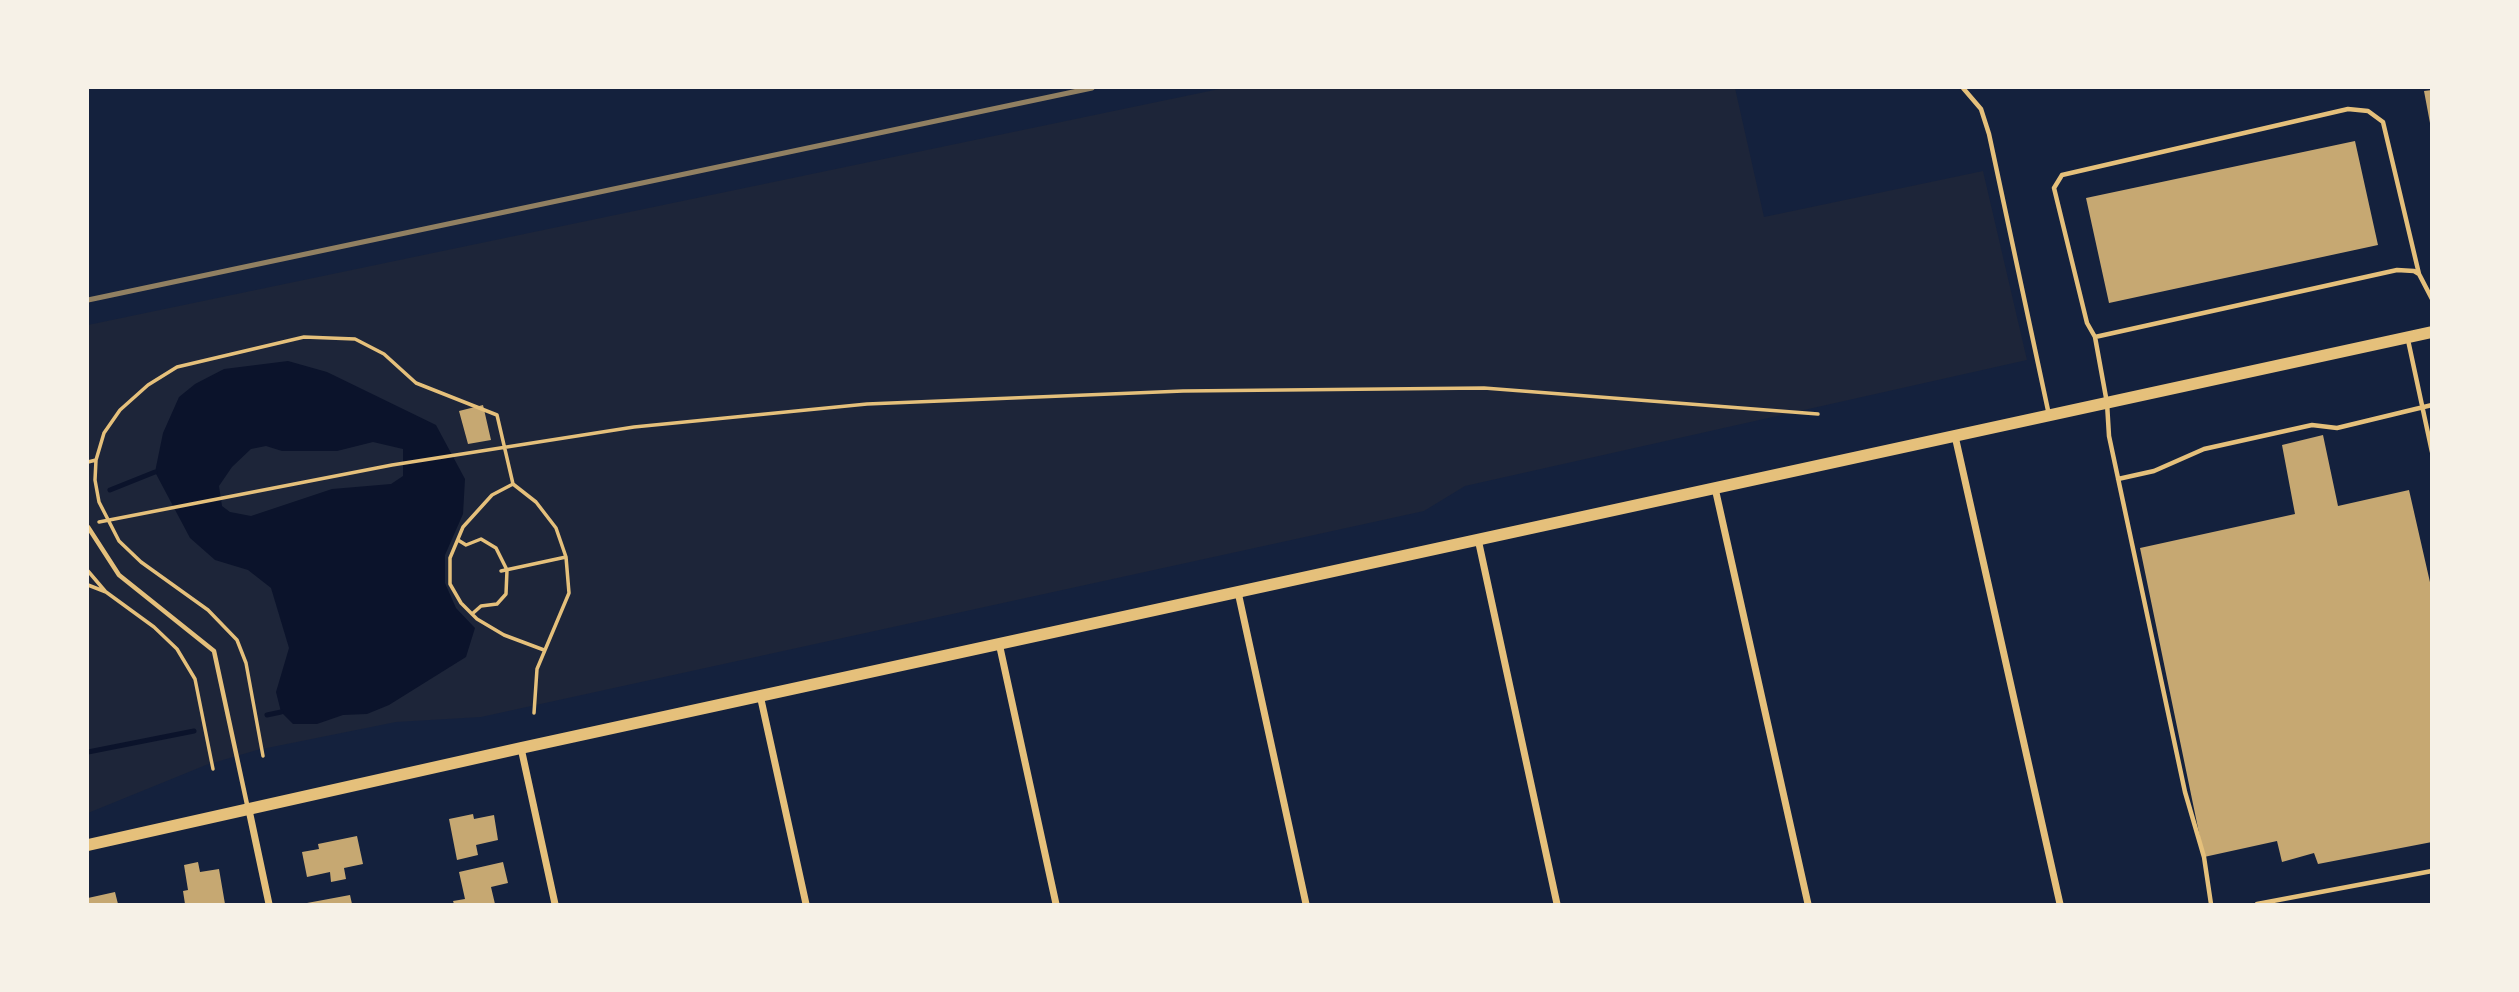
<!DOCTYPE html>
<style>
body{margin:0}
#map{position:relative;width:2519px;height:992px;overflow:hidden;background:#14213d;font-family:"Open Sans",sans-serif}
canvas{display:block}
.frame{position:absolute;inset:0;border:89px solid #f6f1e7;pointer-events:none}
</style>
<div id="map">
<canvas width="2519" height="992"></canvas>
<div class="frame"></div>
</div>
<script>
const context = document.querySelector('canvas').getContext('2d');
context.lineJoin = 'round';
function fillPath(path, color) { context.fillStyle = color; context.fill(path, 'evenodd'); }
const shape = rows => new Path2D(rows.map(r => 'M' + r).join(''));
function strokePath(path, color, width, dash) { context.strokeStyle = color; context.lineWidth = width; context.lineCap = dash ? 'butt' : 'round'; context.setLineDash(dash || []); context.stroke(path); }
fillPath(shape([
 [1224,88,1735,88,1764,217,1983,171,2027,360,1465,486,1424,511,481,717,396,722,257,750,206,765,88,813,88,325]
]), '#1d2539');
fillPath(shape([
 [288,361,327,372,436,425,465,479,463,514,445,555,445,583,456,608,475,628,466,657,389,705,367,714,343,715,317,724,293,724,281,712,276,692,289,648,271,588,248,570,215,560,190,538,155,472,163,433,179,397,195,384,224,369],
 [373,442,403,449,403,476,391,484,332,489,251,516,230,512,222,506,219,486,232,467,251,449,266,446,282,451,337,451]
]), '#0b132b');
strokePath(shape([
 [110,490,155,472],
 [267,715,281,712],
 [88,752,194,731]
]), '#0b132b', 5);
fillPath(shape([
 [2432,90,2432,122,2430,123,2424,91],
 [2355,141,2378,245,2109,303,2086,198],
 [483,405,491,440,468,444,459,411],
 [2323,435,2338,506,2409,490,2432,591,2432,842,2318,864,2314,853,2282,862,2277,841,2204,857,2140,548,2295,514,2282,445],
 [473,814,474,819,494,815,498,840,476,845,478,855,457,860,449,819],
 [357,836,363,864,344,868,346,879,331,882,330,872,307,877,302,852,319,849,318,844],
 [198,862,200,872,219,869,225,904,185,904,183,891,188,890,184,865],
 [503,862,508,883,491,887,495,904,454,904,453,901,465,899,459,872],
 [115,892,118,904,88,904,88,898],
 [350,895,352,904,307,904,307,903]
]), '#c6a872');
strokePath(shape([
 [88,462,96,460],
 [513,484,492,495,463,527,450,558,450,584,461,603,477,619,504,635,544,650],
 [99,522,392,465,634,427,867,404,1183,391,1484,388,1818,414],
 [458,540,466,545,481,539,496,548,507,570,506,594,497,604,481,606,472,614],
 [88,571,105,591],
 [501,571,566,557],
 [88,585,106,592,154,627,177,649,195,679,213,769],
 [263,756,246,663,237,640,208,610,141,562,119,541,99,502,95,480,96,460,104,433,120,410,148,385,177,367,304,337,355,339,384,354,416,383,497,415,513,484,536,502,556,528,566,557,569,593,537,669,534,713]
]), '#e5c07b', 3.5);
strokePath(shape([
 [1963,88,1981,109,1989,134,2049,415],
 [2095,337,2087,323,2054,188,2062,175,2348,109,2368,111,2383,122,2419,274],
 [2408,340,2432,452],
 [2118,479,2154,471,2204,449,2312,425,2337,428,2432,405],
 [88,527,119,575,214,651,248,809],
 [2211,904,2204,857,2185,792,2109,436,2107,403,2095,337,2397,270,2414,271,2419,274,2432,299],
 [2257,904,2432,871]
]), '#e5c07b', 4.5);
strokePath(shape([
 [1955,436,2060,904],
 [1715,488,1808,904],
 [1478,539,1557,904],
 [1238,592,1306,904],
 [999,643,1056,904],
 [760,695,806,904],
 [521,748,555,904],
 [249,810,269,904]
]), '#e5c07b', 7);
strokePath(shape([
 [88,845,521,748,2432,332]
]), '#e5c07b', 12);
strokePath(shape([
 [88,300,1092,88]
]), '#918062', 5);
</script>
